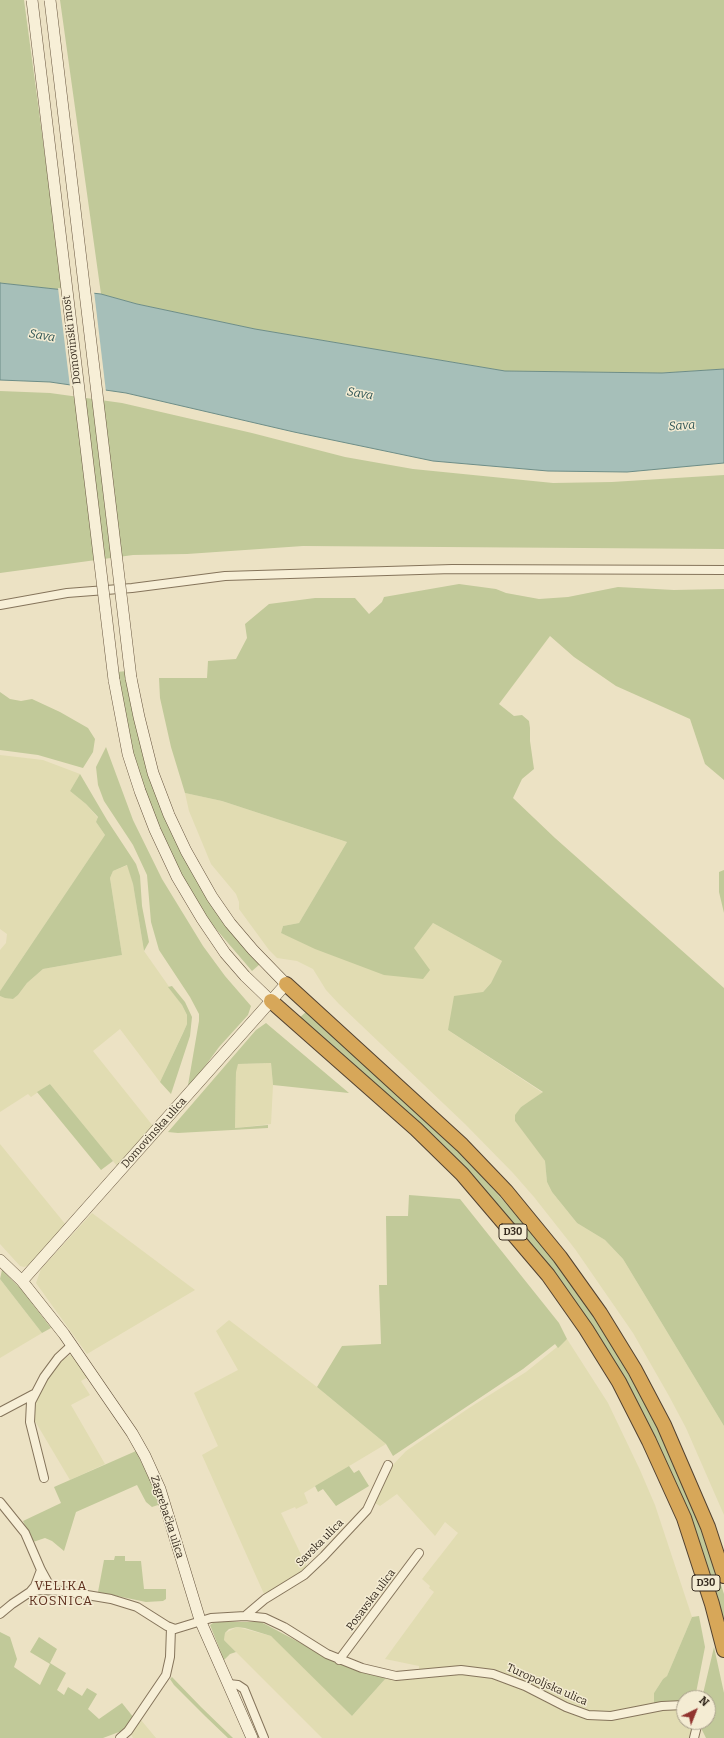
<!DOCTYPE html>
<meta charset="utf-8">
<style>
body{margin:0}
#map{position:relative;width:724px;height:1738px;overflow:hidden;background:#ece2c4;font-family:Bitter,serif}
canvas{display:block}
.north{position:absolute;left:676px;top:1690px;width:40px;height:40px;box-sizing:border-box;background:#f4ecd3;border:1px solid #a89f8b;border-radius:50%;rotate:43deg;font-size:11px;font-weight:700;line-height:16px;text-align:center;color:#362b1f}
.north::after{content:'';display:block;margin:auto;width:14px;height:18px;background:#91342f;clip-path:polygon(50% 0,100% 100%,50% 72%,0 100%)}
</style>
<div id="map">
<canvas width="724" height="1738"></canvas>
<div class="north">N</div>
</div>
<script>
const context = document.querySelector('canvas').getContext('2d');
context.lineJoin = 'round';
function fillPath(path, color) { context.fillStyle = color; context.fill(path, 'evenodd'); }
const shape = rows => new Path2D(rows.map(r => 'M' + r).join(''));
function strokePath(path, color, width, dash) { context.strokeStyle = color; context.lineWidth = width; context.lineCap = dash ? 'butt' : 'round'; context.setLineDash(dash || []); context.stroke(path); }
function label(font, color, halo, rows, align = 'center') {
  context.font = font + ' Bitter,serif'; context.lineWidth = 3; context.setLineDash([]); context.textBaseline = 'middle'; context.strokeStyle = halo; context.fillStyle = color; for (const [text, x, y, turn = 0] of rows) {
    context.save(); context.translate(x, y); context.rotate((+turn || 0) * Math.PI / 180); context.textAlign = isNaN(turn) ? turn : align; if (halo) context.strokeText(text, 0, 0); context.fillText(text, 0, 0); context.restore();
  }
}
fillPath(shape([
 [0,755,43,760,80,774,70,791,86,804,98,818,96,822,105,835,0,991,0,950,6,943,7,934,0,929],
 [185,793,222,801,347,842,299,923,283,926,281,933,294,938,419,956,413,949,433,923,502,961,491,983,448,1030,543,1093,521,1107,515,1121,545,1161,547,1182,552,1192,577,1223,605,1240,623,1259,724,1426,724,1515,686,1428,669,1396,633,1333,575,1249,534,1197,513,1173,465,1124,339,1004,326,990,313,969,297,961,277,958,269,950,239,909,239,902,236,894,211,864,189,811],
 [128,865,133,884,144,951,182,1005,187,1015,187,1024,160,1082,120,1029,93,1051,153,1126,117,1166,50,1084,31,1097,28,1094,0,1112,0,996,13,999,18,995,27,983,43,969,122,955,110,878,113,871],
 [271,1063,273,1085,271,1124,235,1128,236,1066,238,1064],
 [0,1144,66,1225,30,1265,24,1267,20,1266,0,1244],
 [92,1213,195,1290,87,1354,36,1283,41,1269],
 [0,1279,42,1333,0,1358],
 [229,1320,317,1387,386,1444,304,1493,308,1503,296,1509,295,1507,281,1513,307,1567,294,1578,264,1594,202,1455,218,1446,194,1393,238,1370,216,1331],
 [567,1339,608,1403,640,1470,655,1505,692,1617,667,1676,663,1679,654,1693,654,1704,615,1712,590,1711,569,1705,508,1675,492,1670,419,1671,419,1666,385,1659,434,1592,429,1588,430,1586,422,1579,458,1533,445,1522,435,1536,397,1494,380,1506,373,1502,389,1469,406,1451,469,1408,526,1372],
 [73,1353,88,1377,81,1381,90,1395,71,1405,105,1464,70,1480,32,1416,36,1400,50,1374,58,1363],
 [237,1627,271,1636,277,1640,352,1716,386,1678,405,1680,459,1674,493,1677,515,1686,584,1717,601,1720,616,1719,654,1711,684,1709,684,1722,695,1722,695,1727,689,1738,322,1738,224,1640,225,1633],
 [141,1720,156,1738,133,1738,131,1734]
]), '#e1dcb2');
fillPath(shape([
 [0,0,24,0,63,290,0,283],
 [60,0,724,0,724,369,662,373,505,371,255,329,137,304,101,294],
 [0,391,50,393,122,403,252,433,345,457,413,469,553,483,612,482,724,475,724,549,303,546,187,554,133,555,0,573],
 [459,584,496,589,506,593,539,599,568,597,618,587,674,590,724,589,724,780,705,764,690,719,616,686,574,657,550,636,499,704,514,716,522,715,529,721,530,728,530,741,534,769,522,779,513,798,555,838,724,988,724,1426,623,1259,605,1240,577,1223,552,1192,547,1182,545,1161,515,1121,515,1115,521,1107,543,1092,448,1030,454,996,483,992,491,983,502,961,433,923,414,948,430,970,423,979,384,975,315,949,281,933,283,926,299,923,347,842,222,801,185,793,171,747,160,698,159,678,207,678,208,661,236,659,247,638,245,624,269,604,315,598,355,598,369,614,382,602,384,597],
 [127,671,168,824,260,964,252,971,204,915,189,891,153,816,134,762,117,672],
 [0,692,10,699,21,701,32,699,60,712,88,728,95,739,93,752,83,768,38,755,0,750],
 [106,747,133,820,162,879,203,946,225,976,251,1006,248,1015,219,1047,187,1091,199,1021,199,1014,190,997,159,950,151,922,147,875,133,845,104,801,98,785,96,767],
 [80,774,107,820,136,864,140,876,142,906,149,942,144,951,133,884,127,865,113,871,110,878,122,955,43,969,27,983,18,995,13,999,5,998,0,996,0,991,105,835,96,822,98,817,86,804,70,791],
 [724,870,724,913,719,892,719,872],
 [172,986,185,1002,192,1017,190,1036,171,1094,160,1082,183,1033,187,1024,187,1015,182,1005,168,987],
 [306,1012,406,1100,470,1163,525,1225,550,1256,599,1324,647,1406,668,1448,707,1543,724,1594,724,1627,705,1560,687,1512,532,1246,298,1019],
 [266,1023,349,1093,273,1085,271,1063,238,1064,236,1072,235,1128,268,1125,268,1128,178,1133,168,1132,256,1030],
 [50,1084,113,1161,101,1170,37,1092],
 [409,1195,460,1199,559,1323,567,1339,558,1348,555,1344,523,1369,393,1456,386,1444,317,1387,342,1346,381,1344,379,1285,387,1285,386,1216,408,1216],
 [2,1270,21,1289,51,1328,42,1333,0,1279],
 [136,1451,161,1504,152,1507,146,1502,137,1485,76,1512,64,1551,52,1541,45,1538,33,1542,23,1521,61,1503,54,1487],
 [349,1466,354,1473,359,1470,369,1486,336,1506,323,1489,318,1492,315,1486],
 [115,1556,125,1556,125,1561,141,1561,144,1589,166,1589,166,1599,163,1601,146,1602,98,1592,104,1560,114,1560],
 [699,1616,705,1647,695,1698,684,1698,684,1703,654,1704,654,1693,663,1679,667,1676,692,1617],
 [218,1622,261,1622,340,1664,386,1678,352,1716,271,1636,245,1628,237,1627,229,1629,225,1633,224,1640,236,1652,230,1654,224,1660,210,1625,213,1623],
 [0,1632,10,1637,17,1659,14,1667,40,1685,50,1664,30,1652,39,1637,57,1649,50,1663,66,1673,57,1690,64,1695,68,1687,82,1696,87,1688,97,1694,88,1709,99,1719,122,1703,134,1718,124,1733,119,1732,103,1738,0,1738],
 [714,1647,724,1693,724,1738,706,1738,702,1730,702,1722,708,1722,708,1698,702,1698],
 [172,1677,201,1707,233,1738,228,1738,205,1716,174,1685,170,1679]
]), '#c1c999');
const water = shape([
 [0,283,101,294,137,304,255,329,505,371,662,373,724,369,724,463,627,472,548,471,433,461,294,432,126,393,50,382,0,380,0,283]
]);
fillPath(water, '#a6bfb9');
strokePath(water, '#6d8d87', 1);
fillPath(shape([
 [58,288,94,291,106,392,70,387]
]), '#ece2c4');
const street = shape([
 [0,605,67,593,132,588,225,576,452,569,724,570],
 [0,1412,34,1394],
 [44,1478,30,1422,31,1402,44,1377,58,1358,72,1345],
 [0,1502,25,1533,41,1570,52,1590],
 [30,1592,35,1586,41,1570],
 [0,1614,12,1604,30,1592,40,1590,63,1591,111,1599,137,1607,167,1626,175,1629,211,1618,245,1616,265,1618,284,1627,327,1654,362,1668,396,1676,461,1670,493,1674,525,1686,566,1707,588,1715,611,1716,662,1706,684,1705],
 [245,1616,265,1599,304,1575,324,1556,367,1510,388,1465],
 [339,1660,419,1553],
 [229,1684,238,1685,244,1689,264,1738],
 [120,1738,128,1731,166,1675,170,1657,171,1628],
 [694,1738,698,1722]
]);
const secondary = shape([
 [114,680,128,754,140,791,155,830,177,877,202,919,225,953,245,976,271,1001],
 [0,1260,22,1281,64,1334,132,1433,145,1456,160,1489,168,1515,200,1620,252,1738],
 [22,1281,286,984,253,950,230,923,212,897,186,851,169,815,153,773,139,717,131,678]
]);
const highway = shape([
 [286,984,462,1145,506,1191,560,1257,600,1313,635,1370,664,1425,708,1527,724,1576],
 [271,1001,416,1129,462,1174,548,1275,586,1329,619,1382,649,1441,684,1518,712,1604,724,1650]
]);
strokePath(street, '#85745b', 10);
strokePath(secondary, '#67553f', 12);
strokePath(highway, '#534230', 16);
strokePath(street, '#f7efd7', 8);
strokePath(secondary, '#f7efd7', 11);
strokePath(highway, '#d7a759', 14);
const secondaryBridge = shape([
 [32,0,114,680],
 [50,0,131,678]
]);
strokePath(secondaryBridge, '#67553f', 12, []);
strokePath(secondaryBridge, '#f7efd7', 11);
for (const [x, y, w] of [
 [513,1232,28],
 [706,1583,28]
]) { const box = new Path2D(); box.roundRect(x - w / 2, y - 8, w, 16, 3); context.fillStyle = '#f4ecd3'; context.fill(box); strokePath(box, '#362b1f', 1); }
label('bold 10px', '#362b1f', null, [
 ["D30",513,1232],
 ["D30",706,1583]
]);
label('11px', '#362b1f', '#f4ecd3', [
 ["Domovinski most",72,340,-97],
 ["Domovinska ulica",154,1133,-48],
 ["Zagrebačka ulica",167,1517,72],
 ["Savska ulica",320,1543,-45],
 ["Posavska ulica",371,1600,-53],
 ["Turopoljska ulica",547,1685,24]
]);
label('italic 12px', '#2f5555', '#f4ecd3', [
 ["Sava",42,336,10],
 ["Sava",360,394,10],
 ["Sava",682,426,-4]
]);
context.letterSpacing = '1px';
label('13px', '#603220', '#f4ecd3', [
 ["VELIKA",61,1586],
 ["KOSNICA",61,1601]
]);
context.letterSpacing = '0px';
</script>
